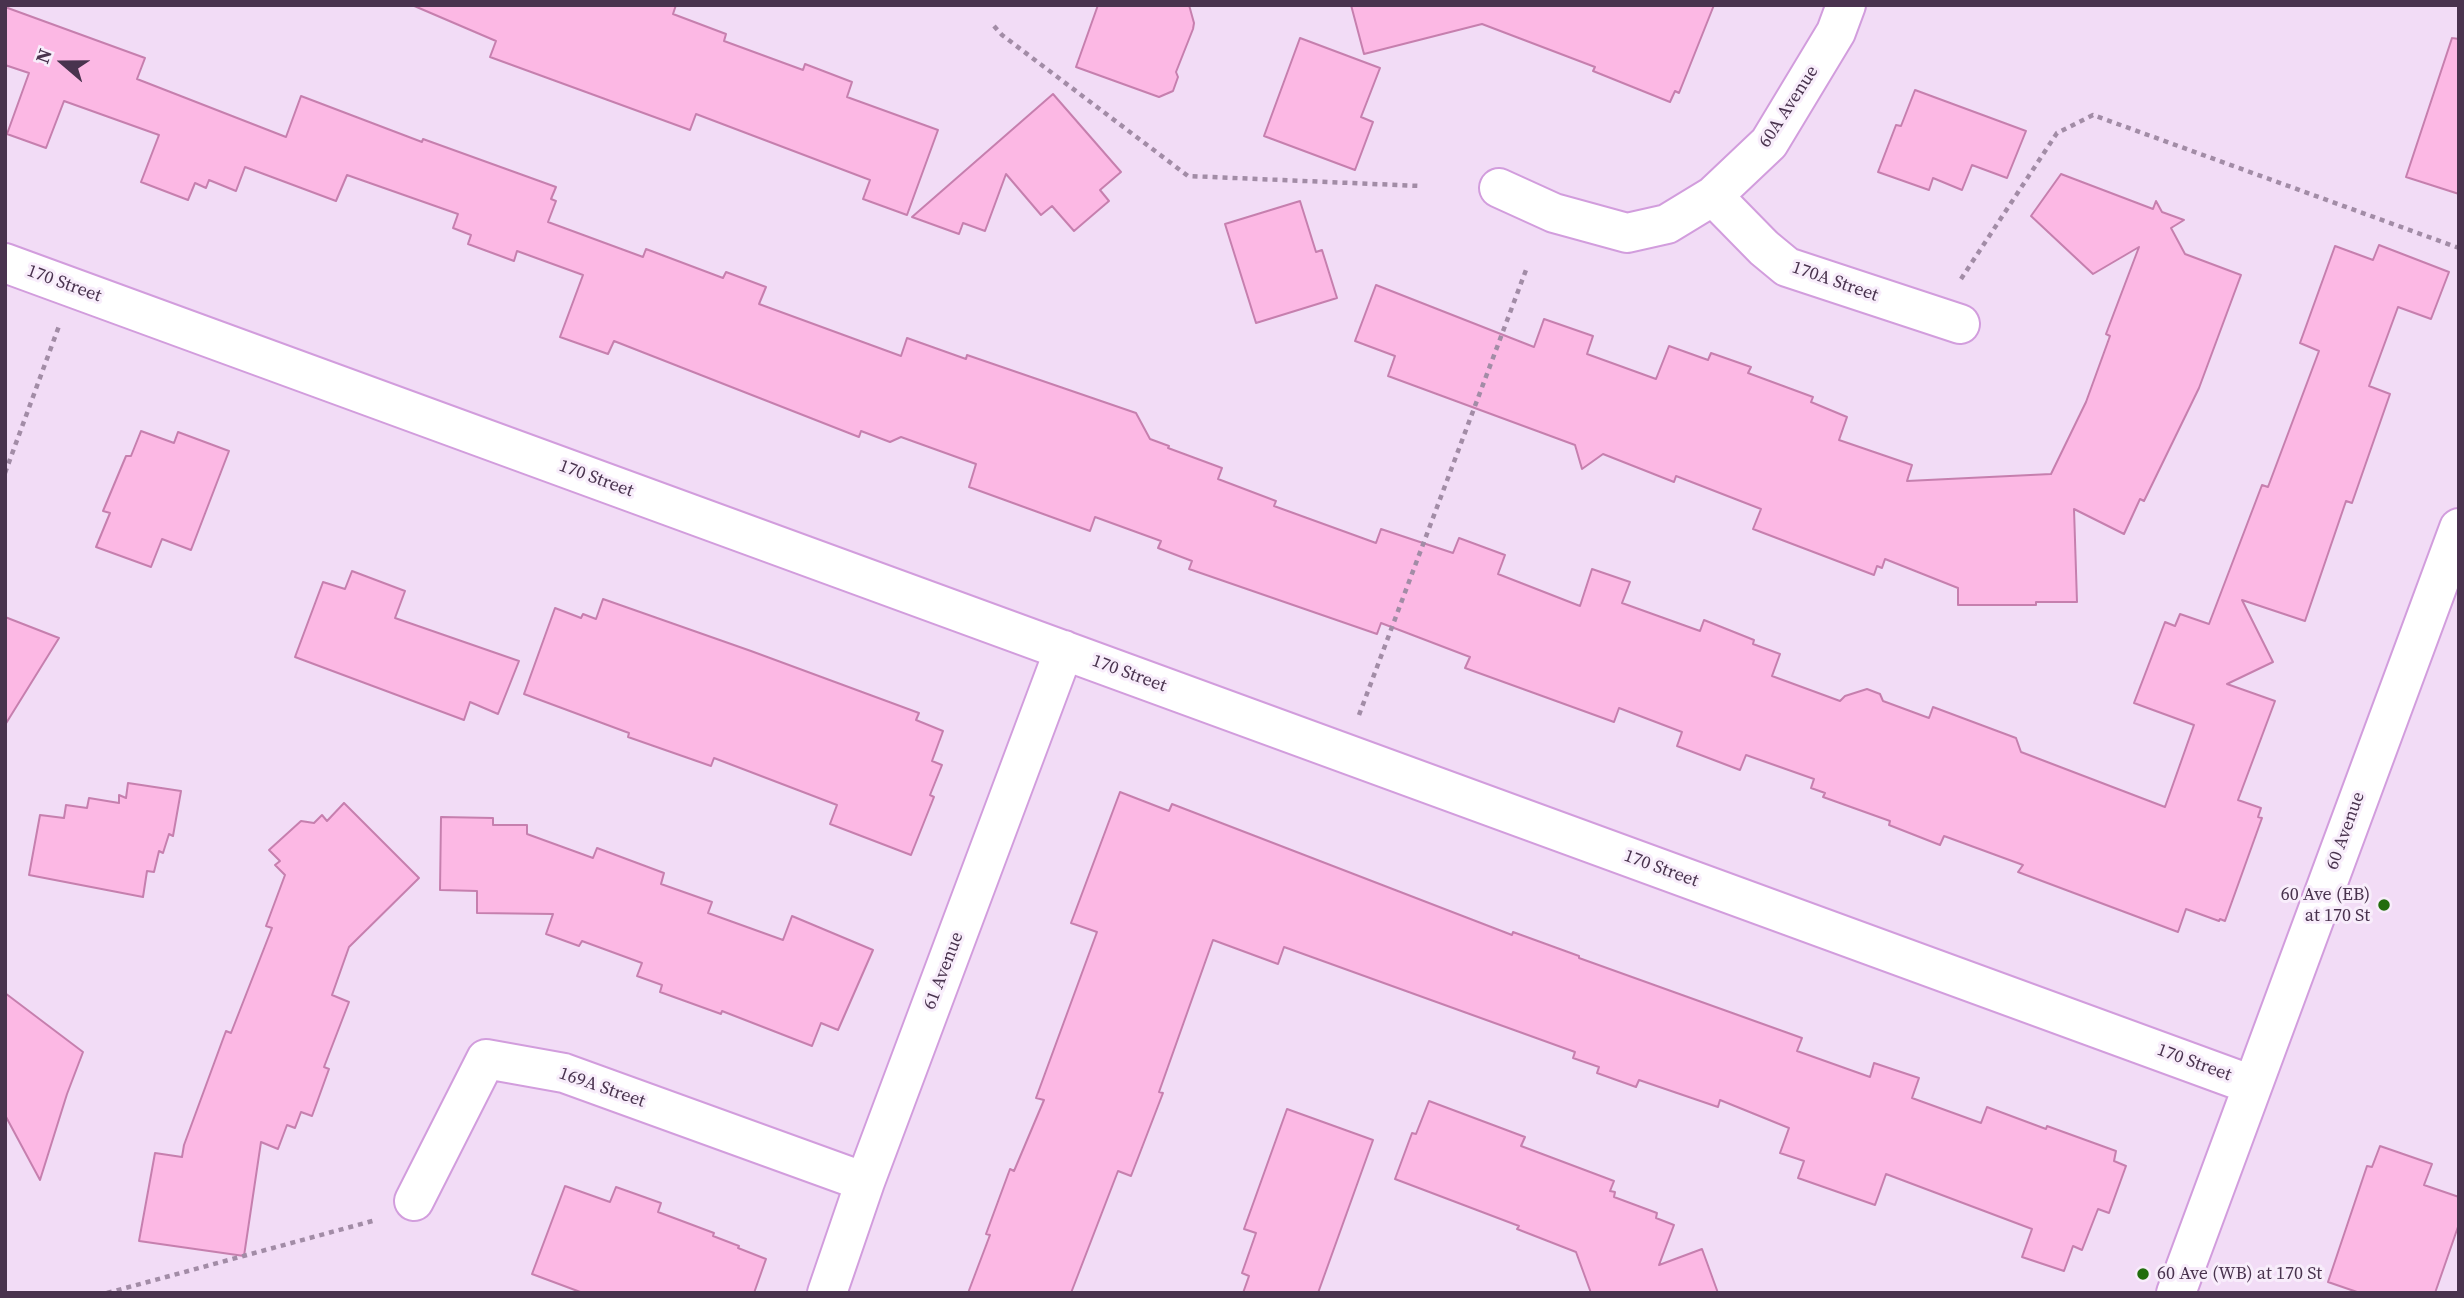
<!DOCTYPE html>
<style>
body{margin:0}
#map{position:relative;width:2464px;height:1298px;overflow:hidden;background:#f2dcf6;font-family:"Source Serif 4",serif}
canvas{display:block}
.frame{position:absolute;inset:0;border:7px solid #49334e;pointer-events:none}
.north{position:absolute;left:28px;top:28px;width:70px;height:70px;-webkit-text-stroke:5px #f8edfb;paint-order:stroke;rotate:290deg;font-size:19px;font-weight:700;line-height:28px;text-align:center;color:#49334e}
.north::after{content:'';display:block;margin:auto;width:24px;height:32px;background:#49334e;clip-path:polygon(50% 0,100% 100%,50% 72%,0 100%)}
</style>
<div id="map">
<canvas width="2464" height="1298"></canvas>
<div class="frame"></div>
<div class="north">N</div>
</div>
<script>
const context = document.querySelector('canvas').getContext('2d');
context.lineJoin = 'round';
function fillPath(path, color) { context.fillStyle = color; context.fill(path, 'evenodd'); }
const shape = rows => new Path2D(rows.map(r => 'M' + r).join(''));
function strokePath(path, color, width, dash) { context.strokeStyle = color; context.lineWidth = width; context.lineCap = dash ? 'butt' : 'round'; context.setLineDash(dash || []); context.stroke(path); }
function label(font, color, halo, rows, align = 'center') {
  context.font = font + ' "Source Serif 4",serif'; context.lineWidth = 6; context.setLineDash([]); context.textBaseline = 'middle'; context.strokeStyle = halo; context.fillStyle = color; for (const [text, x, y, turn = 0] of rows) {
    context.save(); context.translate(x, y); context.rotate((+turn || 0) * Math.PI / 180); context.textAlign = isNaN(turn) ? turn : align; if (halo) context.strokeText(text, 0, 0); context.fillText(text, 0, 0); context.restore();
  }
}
const building = shape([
 [412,5,676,5,673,14,726,34,724,41,803,70,805,64,852,82,847,97,938,130,907,215,863,199,870,180,696,114,690,130,490,57,496,41,412,5],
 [1098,5,1189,5,1194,23,1193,29,1176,72,1178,77,1173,91,1159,97,1076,67,1098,5],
 [1351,5,1714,5,1679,93,1675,91,1670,102,1593,71,1595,67,1482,24,1364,54,1351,5],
 [5,7,145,58,137,79,286,137,301,96,422,142,423,139,556,187,551,199,556,201,548,222,643,257,646,249,723,278,726,272,766,287,759,304,901,356,907,338,966,359,967,355,1136,413,1150,439,1169,446,1168,448,1222,468,1218,479,1276,501,1274,506,1376,543,1381,529,1453,553,1459,538,1505,555,1498,574,1580,606,1592,569,1630,582,1622,603,1700,631,1704,620,1754,640,1753,644,1780,654,1772,676,1840,701,1845,696,1867,689,1880,694,1883,701,1929,718,1933,707,2016,738,2021,752,2165,807,2194,725,2134,703,2165,622,2175,626,2180,614,2209,624,2262,485,2268,487,2319,351,2300,343,2335,246,2373,260,2379,245,2449,272,2431,319,2398,307,2369,386,2390,394,2352,503,2346,501,2305,621,2242,600,2273,662,2227,684,2275,701,2238,800,2261,808,2258,817,2262,818,2225,921,2220,919,2219,921,2186,909,2178,932,2018,872,2023,865,1944,836,1940,845,1889,825,1890,821,1823,797,1825,793,1811,788,1814,779,1746,755,1740,770,1677,746,1682,732,1619,708,1614,722,1465,668,1470,657,1381,623,1377,634,1189,569,1192,561,1158,548,1161,541,1095,517,1090,531,969,487,976,464,901,437,890,442,861,431,859,437,614,341,608,354,560,337,583,275,517,251,514,261,468,244,471,235,453,228,458,214,347,175,336,201,245,167,236,191,209,180,206,188,195,183,188,200,141,182,159,135,64,101,46,148,7,134,29,73,5,65,5,7],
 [1300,38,1380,68,1361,117,1373,122,1355,170,1264,136,1300,38],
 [2452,38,2459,39,2459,194,2406,177,2452,38],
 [1915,90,2026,131,2007,178,1972,165,1962,190,1933,178,1929,190,1878,172,1896,125,1901,126,1915,90],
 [1053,94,1121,172,1100,190,1109,201,1074,231,1052,206,1041,215,1006,174,985,231,963,223,959,234,912,217,1053,94],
 [2061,174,2153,209,2156,201,2162,212,2184,220,2171,228,2185,254,2241,275,2199,388,2144,501,2140,499,2124,534,2074,509,2077,602,2036,602,2036,605,1958,605,1958,588,1885,559,1882,568,1877,566,1874,575,1753,529,1761,509,1676,476,1674,482,1603,454,1582,469,1575,445,1388,376,1395,356,1355,341,1376,285,1534,347,1544,319,1593,336,1587,354,1656,379,1669,346,1708,360,1711,353,1751,367,1748,373,1813,397,1811,402,1847,417,1839,440,1912,465,1907,481,2051,474,2086,402,2110,336,2106,334,2139,247,2093,274,2031,216,2061,174],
 [1300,201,1316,252,1322,250,1337,298,1256,323,1225,224,1300,201],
 [141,431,174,443,178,432,229,451,191,550,162,539,151,567,96,547,110,513,103,511,126,456,131,456,141,431],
 [352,571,405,591,395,618,519,661,498,714,470,702,464,720,295,657,323,582,345,589,352,571],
 [603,599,751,651,919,713,916,720,943,731,932,761,942,765,930,795,934,797,911,855,830,824,837,805,714,758,711,766,628,737,629,733,524,694,555,608,581,618,583,614,596,619,603,599],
 [5,617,59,638,5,725,5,617],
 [128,783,181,791,173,836,169,834,163,853,159,851,154,872,147,871,143,897,29,875,40,815,64,818,66,805,87,808,89,798,119,803,119,795,126,798,128,783],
 [1120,792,1169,811,1172,804,1512,935,1513,932,1579,956,1579,958,1802,1038,1797,1051,1870,1077,1874,1063,1919,1078,1912,1098,1981,1123,1987,1107,2046,1129,2047,1126,2116,1151,2114,1161,2126,1166,2109,1213,2098,1209,2082,1250,2073,1246,2064,1271,2022,1257,2032,1229,1886,1174,1875,1205,1798,1178,1804,1161,1780,1153,1789,1128,1720,1100,1718,1107,1639,1080,1636,1087,1597,1073,1599,1067,1573,1058,1575,1052,1284,947,1278,964,1213,940,1159,1092,1163,1093,1131,1176,1118,1171,1071,1293,968,1293,990,1235,986,1234,1010,1169,1014,1171,1044,1100,1036,1098,1097,932,1071,923,1120,792],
 [344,803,419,878,349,947,332,995,349,1002,324,1067,329,1069,312,1116,301,1112,295,1128,287,1125,278,1149,261,1142,244,1256,139,1241,155,1153,182,1157,184,1145,223,1039,226,1031,231,1033,272,928,266,926,285,875,275,865,280,861,269,850,301,821,314,823,322,815,327,821,344,803],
 [441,817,493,818,493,825,527,825,527,834,593,858,597,848,664,873,661,884,712,902,708,913,783,940,792,916,873,950,838,1030,821,1023,812,1046,722,1011,721,1014,660,992,662,985,637,976,642,963,582,941,579,946,546,934,553,914,477,913,477,891,440,890,441,817],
 [5,993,83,1052,67,1094,40,1180,5,1115,5,993],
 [1429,1101,1525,1137,1521,1146,1614,1181,1610,1191,1615,1192,1614,1197,1657,1213,1656,1218,1674,1225,1659,1265,1702,1249,1718,1293,1591,1293,1576,1252,1517,1229,1519,1226,1395,1179,1412,1133,1416,1134,1429,1101],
 [1287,1109,1373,1140,1318,1293,1243,1293,1249,1276,1242,1273,1256,1233,1244,1229,1287,1109],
 [2380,1146,2432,1164,2424,1185,2459,1197,2459,1224,2435,1293,2360,1293,2328,1282,2367,1166,2372,1167,2380,1146],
 [565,1186,610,1202,616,1187,661,1203,658,1212,714,1233,713,1236,739,1246,738,1248,766,1259,754,1293,583,1293,532,1274,565,1186]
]);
fillPath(building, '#fcb8e4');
strokePath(building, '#c67fae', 2);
const minor = shape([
 [1499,188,1554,213,1627,233,1667,224,1713,196,1769,143,1836,32,1846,5],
 [1713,196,1764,248,1787,267,1960,324],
 [5,263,2252,1085],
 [414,1201,486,1059,564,1073,865,1182],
 [827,1293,865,1182,1064,650],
 [2176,1293,2459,528]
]);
strokePath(minor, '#d29ddd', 42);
strokePath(shape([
 [994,26,1002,35,1188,176,1421,186],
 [1961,279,2057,133,2093,115,2459,248],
 [5,473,59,326],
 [1359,715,1526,270],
 [107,1293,376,1220]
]), '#a28ca6', 4.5, [5, 5]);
strokePath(minor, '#fff', 38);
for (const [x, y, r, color] of [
 [2384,905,7,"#226d0d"],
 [2143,1274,7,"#226d0d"]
]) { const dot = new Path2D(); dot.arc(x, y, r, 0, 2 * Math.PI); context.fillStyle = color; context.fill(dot); strokePath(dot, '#f8edfb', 2.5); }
label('18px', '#49334e', '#f8edfb', [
 ["60A Avenue",1789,107,-57],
 ["170A Street",1835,282,19],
 ["170 Street",64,284,20],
 ["170 Street",596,479,20],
 ["170 Street",1129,674,20],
 ["60 Avenue",2346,831,-70],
 ["170 Street",1661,869,20],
 ["61 Avenue",944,971,-69],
 ["170 Street",2194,1063,20],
 ["169A Street",602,1088,19]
]);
label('18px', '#49334e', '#f8edfb', [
 ["60 Ave (EB)",2370,895],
 ["at 170 St",2370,916],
 ["60 Ave (WB) at 170 St",2157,1274,"left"]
], 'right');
</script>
